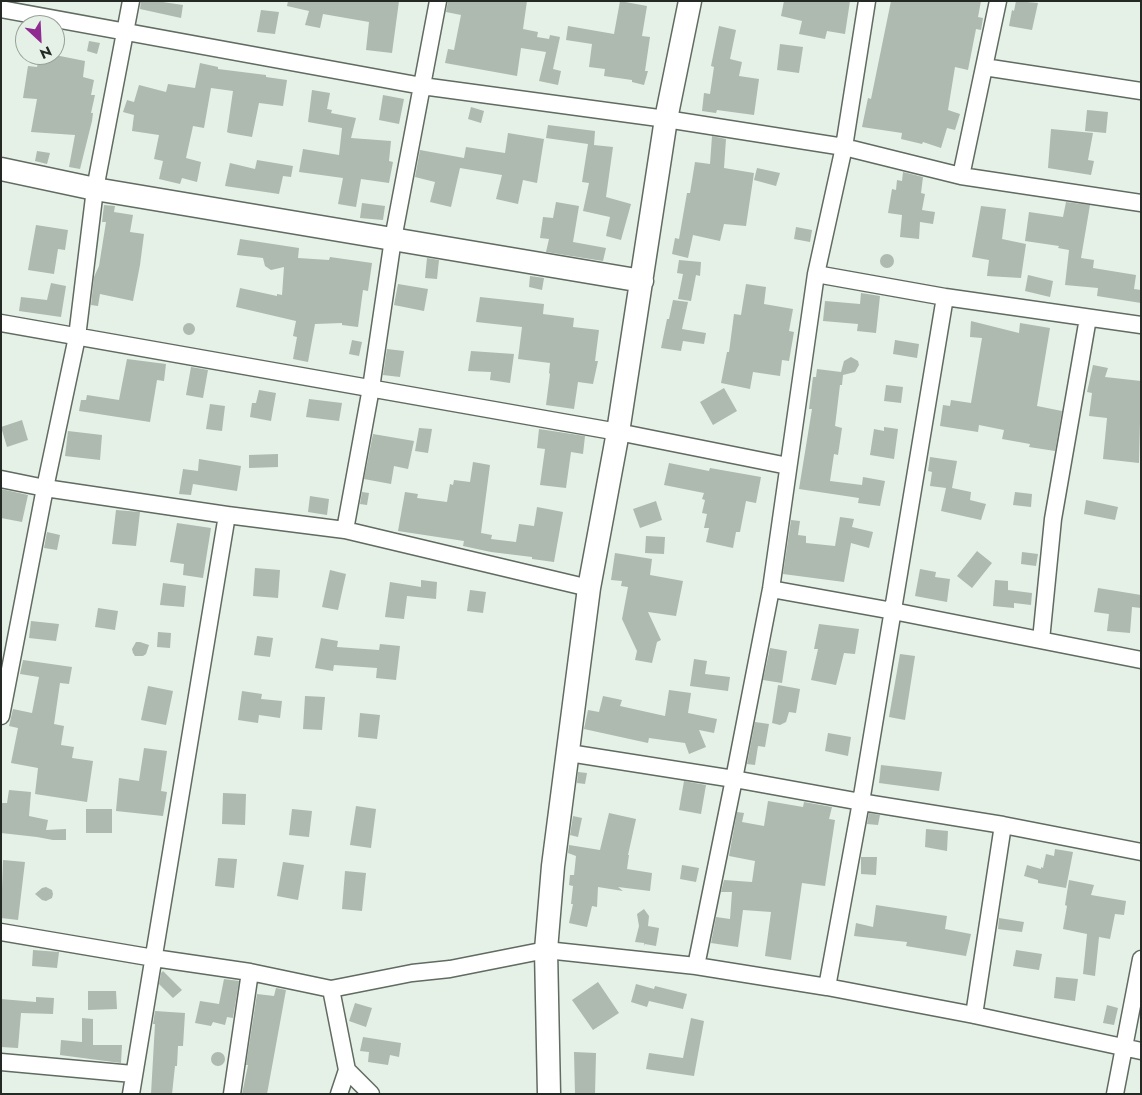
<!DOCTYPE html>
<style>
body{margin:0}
#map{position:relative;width:1142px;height:1095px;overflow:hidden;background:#e5f1e6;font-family:Jost,sans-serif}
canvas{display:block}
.frame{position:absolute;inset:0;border:2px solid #242925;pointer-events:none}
.north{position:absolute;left:15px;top:15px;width:50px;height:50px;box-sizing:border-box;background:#e5f1e6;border:1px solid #98a199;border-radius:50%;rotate:155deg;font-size:14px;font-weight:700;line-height:20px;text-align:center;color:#242925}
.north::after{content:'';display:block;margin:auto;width:18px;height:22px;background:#902b92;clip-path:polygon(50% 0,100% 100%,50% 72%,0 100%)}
</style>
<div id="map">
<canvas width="1142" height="1095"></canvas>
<div class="frame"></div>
<div class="north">N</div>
</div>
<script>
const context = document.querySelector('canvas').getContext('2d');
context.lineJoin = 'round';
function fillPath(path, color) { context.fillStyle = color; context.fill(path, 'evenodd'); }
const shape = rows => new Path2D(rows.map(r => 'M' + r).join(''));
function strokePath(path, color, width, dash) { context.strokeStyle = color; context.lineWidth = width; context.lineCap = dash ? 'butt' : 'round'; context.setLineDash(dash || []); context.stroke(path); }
fillPath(shape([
 [141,1,156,1,183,5,181,18,140,9],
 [288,1,399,1,392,53,366,50,369,22,323,14,320,28,305,25,309,11,287,6],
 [448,1,527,1,523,29,538,32,537,37,549,39,550,35,560,37,553,69,561,71,558,85,539,81,546,52,521,48,517,76,445,63,448,49,454,50,461,15,446,12],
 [620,1,647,6,642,36,650,37,645,71,648,71,644,85,632,82,632,80,604,76,605,69,589,67,592,44,566,40,568,26,614,34],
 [784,1,850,1,845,34,827,31,825,39,799,34,802,21,781,16],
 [891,1,981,1,978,17,983,18,981,30,976,29,968,70,955,67,948,110,960,114,955,130,947,128,941,148,923,142,922,144,901,139,902,133,862,127,868,98,871,99],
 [1016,1,1038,3,1032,30,1009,26,1012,10,1014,11],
 [261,10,279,12,275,34,257,32],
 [719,26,736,30,730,59,742,62,739,76,759,79,754,115,717,110,716,113,702,111,704,93,710,94,714,67,711,66],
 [89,41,100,43,97,54,87,51],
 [780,44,803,47,799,73,777,70],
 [40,55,55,55,85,61,83,77,94,80,91,95,95,95,91,113,93,113,92,121,80,169,69,167,75,135,31,132,37,99,23,98,28,66,37,67],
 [200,63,218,67,218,69,266,75,266,77,287,80,283,106,259,103,252,137,229,133,227,132,233,91,211,88,204,128,193,126,186,158,201,162,197,182,182,178,180,184,159,179,163,161,154,159,159,135,132,131,134,115,123,112,127,100,134,102,139,85,166,92,168,84,195,88],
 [312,90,330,93,327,109,332,110,331,113,356,118,351,138,391,141,389,161,393,162,389,183,361,179,356,207,338,204,343,178,299,172,303,149,339,155,342,128,308,122],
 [383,95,404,99,399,124,379,120],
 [471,107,484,111,481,123,468,119],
 [1087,110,1108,112,1106,133,1085,131],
 [548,125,595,131,594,145,613,147,606,197,631,204,621,240,606,236,610,217,583,211,589,183,582,182,588,144,546,138],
 [1051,129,1093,133,1088,160,1094,161,1091,175,1048,168],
 [508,133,544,139,537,183,523,180,518,204,496,199,502,175,460,168,451,207,430,202,435,182,415,177,420,150,464,158,466,147,505,153],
 [712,136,726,139,724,168,754,173,746,226,724,224,720,241,693,235,688,258,672,254,675,238,679,239,687,193,690,193,695,162,710,164],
 [37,151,50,153,47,164,35,161],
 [257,160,293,166,291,177,283,176,279,194,225,186,230,163,255,169],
 [757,168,780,173,776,186,754,180],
 [903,172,923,177,921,193,925,194,922,210,935,212,933,224,920,222,919,239,900,237,902,215,888,213,892,189,896,190,897,180,902,181],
 [556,202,579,206,573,242,606,248,603,261,546,252,549,239,540,238,543,217,553,218],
 [1066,202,1090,205,1081,258,1094,260,1093,268,1136,275,1134,289,1141,290,1141,303,1097,296,1098,288,1065,285,1069,250,1058,248,1059,246,1025,241,1029,212,1063,217],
 [362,203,385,206,383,220,360,218],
 [104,205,115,206,114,212,133,215,130,232,144,234,140,265,133,301,100,294,98,306,91,305,94,277,99,266,106,222,102,222],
 [981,206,1006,209,1002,239,1026,244,1021,278,987,276,989,260,972,257],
 [36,225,68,230,65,250,58,249,54,274,28,270],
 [796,227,812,230,810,242,794,239],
 [240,239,299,248,298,258,329,260,330,257,372,263,368,291,363,290,358,327,342,325,342,323,315,324,308,362,293,359,297,337,293,336,296,321,236,307,240,288,277,296,277,294,282,295,284,267,271,270,265,266,263,258,237,255],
 '880 261a7 7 0 1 1 14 0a7 7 0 1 1-14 0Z',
 [427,258,439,260,437,279,425,278],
 [679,260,701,262,700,276,696,275,691,301,678,299,683,274,677,273],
 [1028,275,1053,281,1050,297,1025,291],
 [530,276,544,278,542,290,529,287],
 [51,283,66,286,61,317,19,311,21,297,47,300],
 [398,284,428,289,424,311,394,305],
 [746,284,766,287,764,304,793,309,789,331,794,332,789,361,782,360,780,376,753,372,750,389,721,383,727,352,729,352,734,314,741,315],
 [861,293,880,296,876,333,857,331,858,324,823,321,825,301,860,304],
 [480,297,544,304,543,314,574,318,573,327,599,330,595,361,598,361,593,384,578,382,574,409,546,405,550,374,549,373,550,363,518,359,522,327,476,322],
 [673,300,688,302,682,329,706,333,704,344,683,341,681,351,661,348,667,319,669,319],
 [971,321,1019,333,1020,323,1050,328,1037,406,1062,411,1055,451,1029,447,1030,444,1002,439,1004,430,979,425,978,432,940,426,943,405,950,406,951,400,971,403,982,338,970,337],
 '183 329a6 6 0 1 1 12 0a6 6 0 1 1-12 0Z',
 [352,340,362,342,359,356,349,354],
 [895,340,919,344,917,358,893,354],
 [387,349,404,351,400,377,383,375],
 [471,351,514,354,510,383,490,380,491,372,468,371],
 [851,357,858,361,859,365,855,372,843,375,842,385,840,385,835,426,842,428,838,455,834,454,830,481,862,485,863,477,885,481,880,506,858,503,859,498,799,489,812,409,809,409,813,377,816,377,817,369,841,372,844,361],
 [127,359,166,364,164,381,157,380,150,422,79,411,81,400,86,400,87,395,119,400],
 [1093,365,1108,368,1105,377,1141,381,1139,463,1103,459,1107,418,1089,416,1092,393,1087,392],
 [191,367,208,370,203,398,186,395],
 [886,385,903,387,901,403,884,401],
 [724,388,737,411,713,425,700,402],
 [259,390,276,393,271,421,250,417,252,403,256,403],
 [309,399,342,403,339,421,306,417],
 [210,404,225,406,222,431,206,429],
 [22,420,28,440,7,447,1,427],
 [884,427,898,429,894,459,870,455,874,429,884,431],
 [419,428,432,429,428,453,415,451],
 [539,429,585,436,583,454,571,452,566,488,540,485,545,449,537,448],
 [68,431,102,435,100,460,65,456],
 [373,434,414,441,408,469,394,466,391,484,364,479],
 [278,454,278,467,249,468,249,455],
 [930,457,957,461,952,488,971,492,970,500,986,504,981,520,941,511,946,488,930,486,932,472,928,471],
 [199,459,241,466,237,491,193,484,191,495,179,494,183,469,198,471],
 [473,462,490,465,481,533,492,535,491,539,516,542,519,524,534,526,537,507,563,512,554,562,532,559,532,557,491,552,463,546,464,541,398,531,405,492,418,494,417,498,447,502,450,484,453,485,454,480,470,482],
 [669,463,709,471,710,468,761,477,756,503,746,501,740,532,736,532,733,548,706,542,709,528,704,528,707,514,702,513,705,500,702,499,704,493,664,485],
 [1,489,28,495,22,522,1,518],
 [362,492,369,493,367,505,360,504],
 [1015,492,1032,494,1031,507,1013,505],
 [310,496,329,499,327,515,308,512],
 [1086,500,1118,507,1115,520,1084,514],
 [656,501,662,520,640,528,633,509],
 [116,510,140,512,136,546,112,544],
 [840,517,854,519,852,527,873,532,869,548,851,543,844,582,783,574,791,520,800,521,798,535,806,536,806,543,835,546],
 [177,523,211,528,203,578,183,575,184,564,170,562],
 [47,532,60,535,57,550,44,548],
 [646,536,665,537,664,554,645,553],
 [977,551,992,563,972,588,957,576],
 [1022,552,1038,554,1036,566,1021,564],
 [615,553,652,559,650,575,683,581,676,616,648,612,661,640,657,642,652,663,635,660,637,651,622,619,628,587,621,586,622,581,611,580],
 [255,568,280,570,278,598,253,596],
 [920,569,936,572,935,577,950,579,947,602,915,596],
 [330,570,346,574,338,610,322,607],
 [421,580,437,582,436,599,407,596,404,619,385,617,390,582,421,587],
 [995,580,1008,581,1008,590,1032,593,1031,605,1014,603,1014,608,993,606],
 [163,583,186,586,184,607,160,605],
 [1098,588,1141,595,1141,608,1132,607,1130,633,1107,631,1109,614,1094,612],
 [470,590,486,592,483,613,467,611],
 [98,608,118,611,115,630,95,627],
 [31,621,59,624,56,641,29,638],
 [819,624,859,629,855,654,844,653,836,685,811,680,818,649,814,649],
 [158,632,171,633,170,648,157,647],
 [257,636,273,638,270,657,254,655],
 [321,638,338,641,337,647,379,650,380,644,400,646,396,680,376,678,377,668,334,665,333,671,315,668],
 [136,642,140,642,149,645,146,654,143,656,135,656,133,653,132,649],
 [770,648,787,651,782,683,763,680],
 [900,654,915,656,905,720,889,717],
 [694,659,707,661,705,674,730,677,728,691,690,686],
 [23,660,72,667,69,684,60,683,54,724,64,726,61,745,74,747,72,758,93,761,87,802,35,794,38,768,11,763,18,728,9,726,13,709,32,713,39,677,20,674],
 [778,685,800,689,796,713,789,712,786,722,780,725,772,723],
 [148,686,173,691,166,725,141,720],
 [669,690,691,693,688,713,717,719,714,733,699,730,706,747,689,754,685,743,649,738,648,743,584,729,588,710,599,712,603,696,622,700,620,706,665,716],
 [242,691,262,694,261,699,282,701,280,718,259,715,258,723,238,720],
 [305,696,325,697,322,730,303,729],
 [360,713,380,715,377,739,358,737],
 [755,722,769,724,765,747,758,746,755,765,747,764],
 [828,733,851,737,848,756,825,751],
 [144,748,167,751,161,791,167,792,163,816,116,811,119,778,139,781],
 [881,765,942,772,939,791,879,783],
 [578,772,587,773,585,784,577,783],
 [684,781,706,785,701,814,679,810],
 [9,790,31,792,29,816,48,820,46,830,66,829,66,840,53,840,37,837,1,833,1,803,7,803],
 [223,793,246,794,245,825,222,824],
 [768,801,803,807,804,802,832,807,829,819,835,820,825,886,802,883,791,960,765,956,771,912,743,910,738,947,711,943,716,917,730,919,732,892,721,892,724,880,752,882,755,861,729,856,737,812,744,813,742,822,764,826],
 [356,806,376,809,371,848,350,845],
 [86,809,112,809,112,833,86,833],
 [292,809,312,811,309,837,289,835],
 [609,813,636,819,628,855,629,855,627,869,652,873,650,891,618,887,623,891,598,887,597,907,592,906,587,927,569,923,573,904,571,904,573,886,569,885,570,875,574,875,576,856,568,853,569,845,600,850],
 [869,813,880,815,878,825,867,824],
 [573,816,582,818,578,837,570,835],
 [926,829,948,831,947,851,925,847],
 [1055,849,1073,852,1066,888,1038,883,1038,880,1024,876,1027,865,1041,869,1041,867,1043,868,1046,854,1054,856],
 [861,857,877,857,876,875,861,874],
 [218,858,237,859,234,888,215,886],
 [3,860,25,862,18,920,1,918],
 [283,862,304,865,298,900,277,896],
 [682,865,699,868,696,882,680,879],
 [345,871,366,873,362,911,342,909],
 [1069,880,1094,885,1091,895,1126,901,1124,915,1115,914,1110,939,1099,937,1095,976,1083,974,1087,934,1063,929,1067,906,1065,905],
 [46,887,52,890,53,894,52,898,46,901,42,900,35,894,42,888],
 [876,905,947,916,945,929,971,934,966,956,906,946,907,942,854,936,856,923,873,927],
 [644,909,649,916,648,926,659,928,656,946,645,944,645,946,644,943,635,942,639,926,637,914],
 [999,918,1024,922,1022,932,998,929],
 [33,950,59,952,57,968,32,966],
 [1016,950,1042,954,1039,970,1013,966],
 [163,971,182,990,173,998,159,984,161,973],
 [1056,977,1078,979,1075,1001,1054,998],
 [224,979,239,981,233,1018,227,1017,225,1025,213,1022,211,1026,195,1023,200,1001,219,1004],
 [598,982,619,1013,593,1030,572,1000],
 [636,984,654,989,655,986,687,994,683,1009,649,1001,647,1007,631,1002],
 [276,988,286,990,267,1094,242,1094,248,1065,246,1065,257,994,274,996],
 [88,991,116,991,117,1009,88,1010],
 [36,997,54,998,53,1014,21,1013,18,1048,1,1047,1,999,36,1002],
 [355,1003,372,1008,366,1027,349,1021],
 [1107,1005,1118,1008,1114,1025,1103,1023],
 [155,1011,185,1013,183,1046,178,1046,177,1066,175,1066,172,1094,151,1094,155,1024,153,1024],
 [82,1018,93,1019,93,1045,122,1045,121,1063,60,1055,61,1040,82,1042],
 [691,1018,704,1021,694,1076,646,1069,649,1053,683,1058],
 [363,1037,401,1043,399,1057,390,1055,388,1065,368,1062,369,1052,360,1051],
 [574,1052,596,1053,595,1094,575,1094],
 '211 1059a7 7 0 1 1 14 0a7 7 0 1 1-14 0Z'
]), '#aeb9af');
const street = shape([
 [1,9,422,86,666,119,844,147,961,176,1141,203],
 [984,67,1141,91],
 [961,176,998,1],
 [816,274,945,297,1141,325],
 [1,323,618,432,788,466],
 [1,479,45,488,227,515,345,530,589,588],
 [345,530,371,388,393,239,438,1],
 [771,589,893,611,1141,660],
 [1041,640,1053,519,1088,318],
 [1,716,45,488,77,337,95,189,131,1],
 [569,753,734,779,861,802,1003,825,1141,852],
 [1,932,154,958,250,972,331,989,412,973,450,969,546,950,696,966,827,987,974,1015,1141,1051],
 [696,966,734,779,771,589,816,274,844,147,867,1],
 [827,987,861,802,945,297],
 [331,989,347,1070,339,1094],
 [974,1015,1003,825],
 [1,1062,133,1074],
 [347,1070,371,1094],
 [131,1094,227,515],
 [232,1094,250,972],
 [1115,1094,1141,959]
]);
const secondary = shape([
 [1,169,95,189,642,281],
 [549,1094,546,950,553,866,589,588,618,432,666,119,690,1]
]);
strokePath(street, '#606b61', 19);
strokePath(secondary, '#606b61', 25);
strokePath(street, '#fff', 16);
strokePath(secondary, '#fff', 22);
</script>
